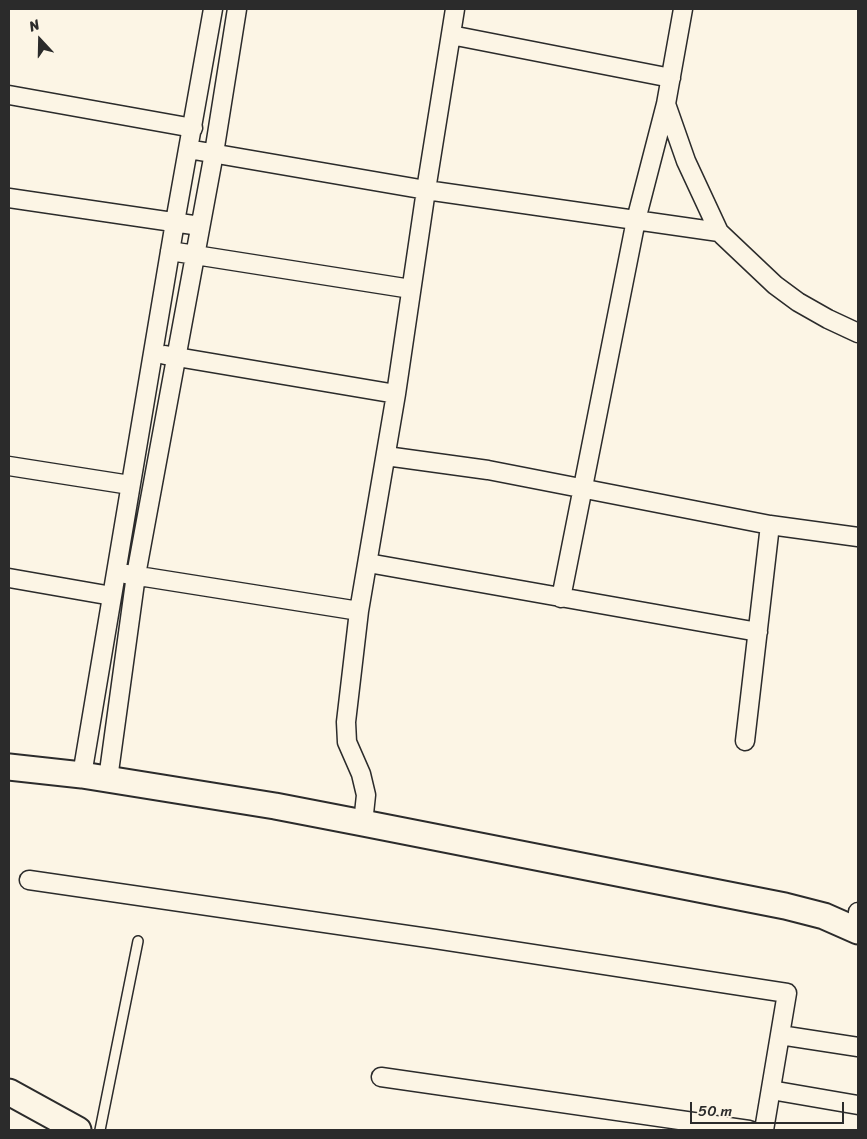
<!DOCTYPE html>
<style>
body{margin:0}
#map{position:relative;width:867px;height:1139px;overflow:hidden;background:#fcf5e5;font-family:Sriracha,sans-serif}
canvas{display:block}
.frame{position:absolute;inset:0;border:10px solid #2b2b2b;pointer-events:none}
.north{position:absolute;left:15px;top:15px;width:50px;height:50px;-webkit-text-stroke:4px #fcf5e5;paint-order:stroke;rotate:339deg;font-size:14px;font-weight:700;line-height:20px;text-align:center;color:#2b2b2b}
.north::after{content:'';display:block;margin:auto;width:18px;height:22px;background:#2b2b2b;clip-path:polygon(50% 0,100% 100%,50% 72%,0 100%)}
.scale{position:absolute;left:690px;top:1102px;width:154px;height:22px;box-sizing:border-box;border:2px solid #2b2b2b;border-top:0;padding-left:6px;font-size:15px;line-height:18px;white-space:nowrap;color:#2b2b2b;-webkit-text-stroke:4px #fcf5e5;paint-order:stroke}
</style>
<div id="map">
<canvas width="867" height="1139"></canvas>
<div class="frame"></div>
<div class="north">N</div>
<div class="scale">50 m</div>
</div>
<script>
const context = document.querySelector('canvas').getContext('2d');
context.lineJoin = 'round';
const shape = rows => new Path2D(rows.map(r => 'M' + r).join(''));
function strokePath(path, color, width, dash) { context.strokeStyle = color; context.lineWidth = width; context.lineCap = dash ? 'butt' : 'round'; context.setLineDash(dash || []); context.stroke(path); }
const lane = shape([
 [100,1130,138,941]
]);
const street = shape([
 [451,35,671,78],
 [9,95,193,128],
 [666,104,686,161,719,232,775,285,798,302,828,319,858,333],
 [188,149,426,190,719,232],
 [9,198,200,226],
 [170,251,411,289],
 [165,355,396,394],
 [386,456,488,470,770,525,858,537],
 [9,466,130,485],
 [368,563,758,632],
 [126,574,359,611],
 [9,578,112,596],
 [561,598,636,220,666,104,683,9],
 [745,741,770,525],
 [82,775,175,222,213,9],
 [108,779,136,575,214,153,237,9],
 [363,823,366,795,361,774,347,742,346,722,359,611,396,394,426,190,455,9],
 [29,880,435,939,787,993,764,1130],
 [857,930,858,912],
 [780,1035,858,1047],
 [381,1077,749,1130],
 [771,1090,858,1105]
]);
const secondary = shape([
 [9,767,82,775,275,806,363,823,785,906,824,916,858,931],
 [9,1092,78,1130]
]);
strokePath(lane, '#2b2b2b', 12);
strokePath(street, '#2b2b2b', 21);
strokePath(secondary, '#2b2b2b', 29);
strokePath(lane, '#fcf5e5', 9);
strokePath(street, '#fcf5e5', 18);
strokePath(secondary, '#fcf5e5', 25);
</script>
